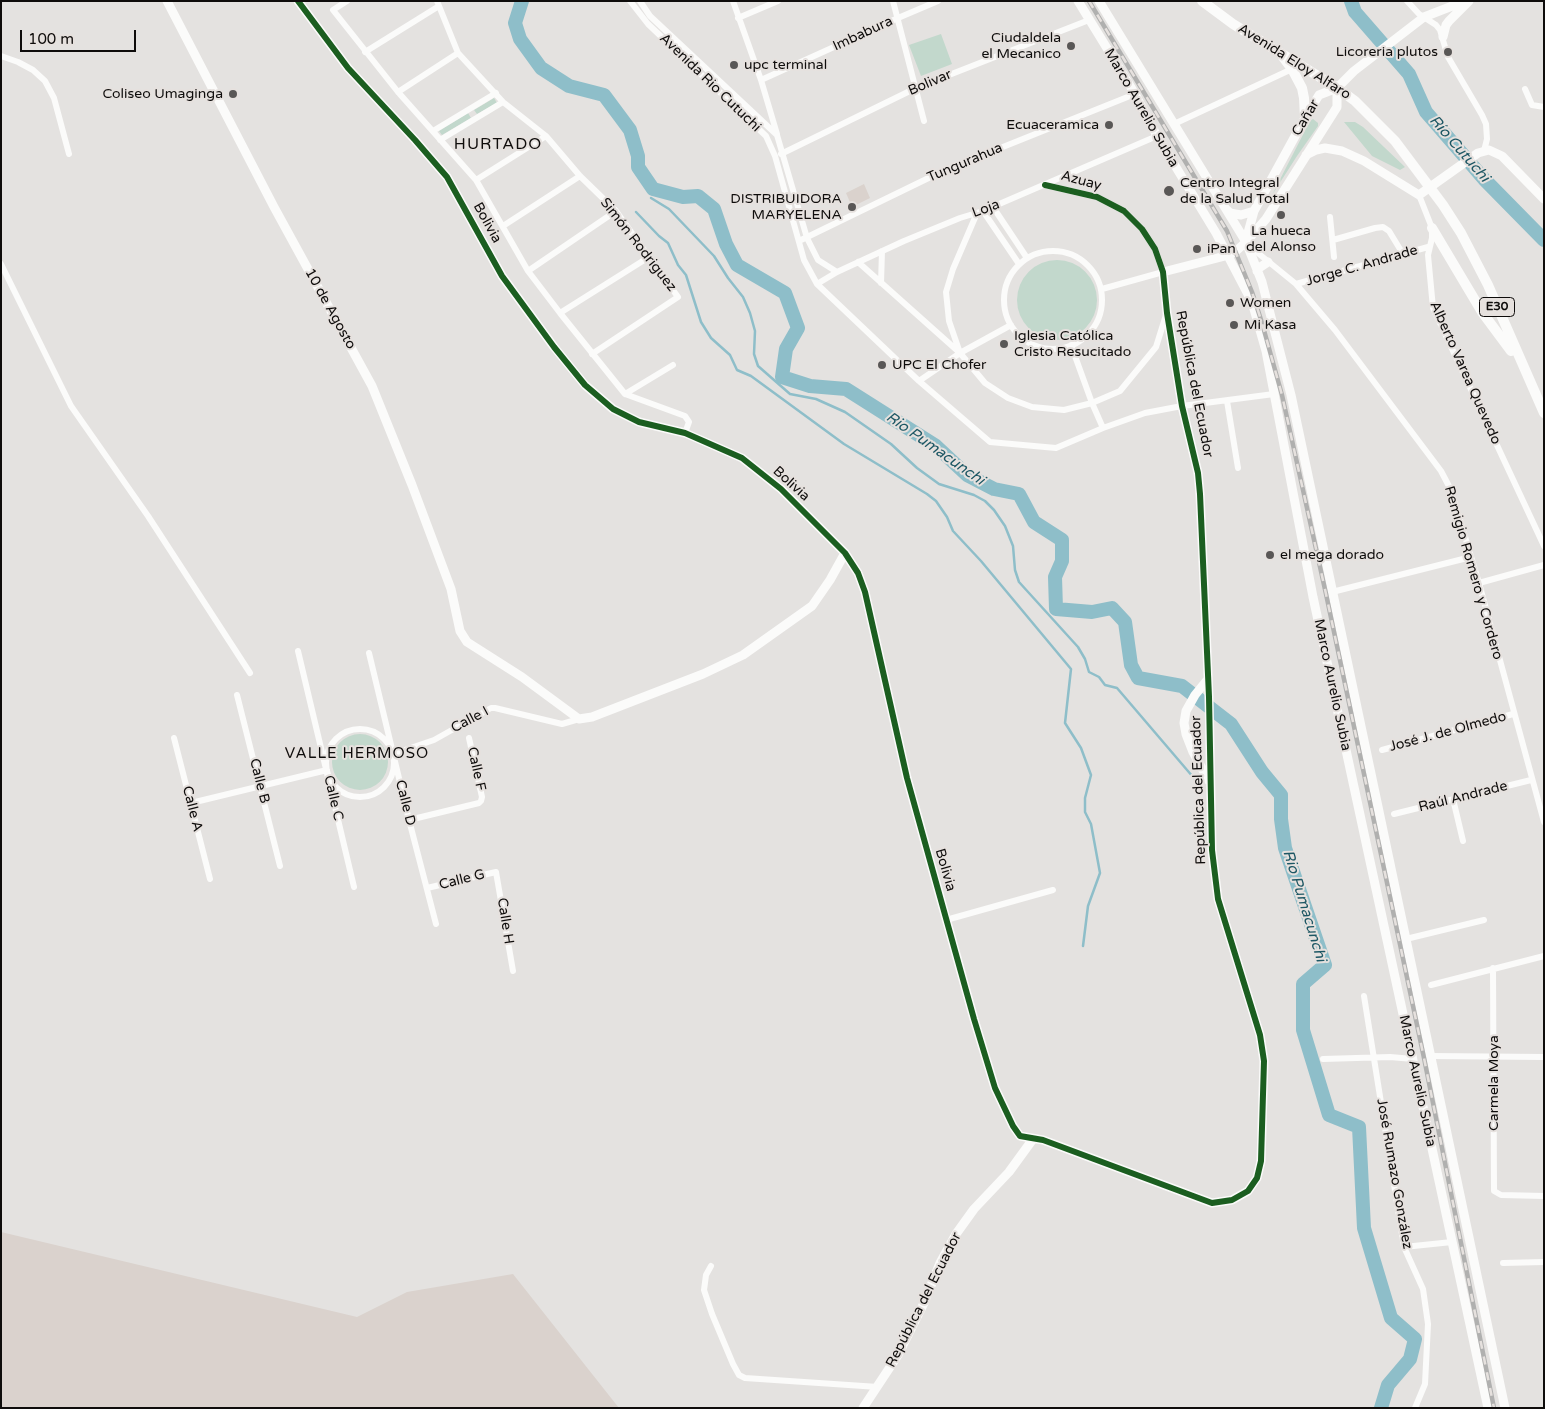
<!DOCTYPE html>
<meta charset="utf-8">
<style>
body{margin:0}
#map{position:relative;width:1545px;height:1409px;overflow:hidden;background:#e4e2e0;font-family:"Varela Round",sans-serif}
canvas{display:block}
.frame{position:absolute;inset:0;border:2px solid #0e0c0b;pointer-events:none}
.scale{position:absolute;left:20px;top:30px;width:116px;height:22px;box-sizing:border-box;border:2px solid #0e0c0b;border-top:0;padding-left:6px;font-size:15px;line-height:18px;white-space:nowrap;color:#0e0c0b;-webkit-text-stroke:4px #e6e1de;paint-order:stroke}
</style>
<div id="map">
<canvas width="1545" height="1409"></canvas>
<div class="frame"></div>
<div class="scale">100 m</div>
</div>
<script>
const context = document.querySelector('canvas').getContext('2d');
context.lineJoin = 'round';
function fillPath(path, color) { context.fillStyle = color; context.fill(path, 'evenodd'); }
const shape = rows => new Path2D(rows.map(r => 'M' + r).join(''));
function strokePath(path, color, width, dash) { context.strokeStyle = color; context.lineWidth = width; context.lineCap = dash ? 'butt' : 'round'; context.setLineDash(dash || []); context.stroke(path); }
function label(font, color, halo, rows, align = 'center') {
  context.font = font + ' "Varela Round",sans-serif'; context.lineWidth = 4; context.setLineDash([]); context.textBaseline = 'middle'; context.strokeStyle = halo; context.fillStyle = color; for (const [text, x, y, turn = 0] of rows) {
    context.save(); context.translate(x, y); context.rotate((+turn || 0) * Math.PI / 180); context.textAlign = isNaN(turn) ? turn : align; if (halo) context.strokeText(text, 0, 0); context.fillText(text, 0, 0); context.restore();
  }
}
fillPath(shape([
 [864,184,870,198,852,207,846,193],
 [1,1232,357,1317,407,1292,513,1274,619,1408,1,1408]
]), '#dad2cd');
fillPath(shape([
 [941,34,952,64,921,76,909,45],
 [494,98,497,103,477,114,474,110],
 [468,113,471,118,442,135,439,131],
 [1313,119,1318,123,1318,126,1297,156,1272,195,1310,121],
 [1344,122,1355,122,1363,127,1405,167,1400,170,1372,156],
 '1017 300a40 40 0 1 1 80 0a40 40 0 1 1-80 0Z',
 '332 762a28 28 0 1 1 56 0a28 28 0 1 1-56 0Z'
]), '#c2d8cc');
strokePath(shape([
 [651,198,669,209,714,256,728,278,743,297,750,313,755,331,754,354,758,366,790,394,816,399,845,412,891,444,917,468,939,484,974,495,985,501,994,510,1005,526,1013,546,1015,570,1019,582,1078,647,1085,659,1089,672,1099,677,1105,685,1117,688,1199,784],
 [636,212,659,236,668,243,678,265,686,275,701,322,711,338,730,355,737,370,751,376,844,444,927,494,936,501,947,517,953,531,981,561,1071,669,1065,723,1081,748,1091,775,1085,798,1085,812,1091,824,1100,873,1088,906,1083,946]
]), '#8ebec9', 2.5);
strokePath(shape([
 [522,1,515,23,520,39,541,68,569,86,604,95,630,130,638,156,638,167,653,189,683,197,698,196,714,209,726,244,737,265,785,293,798,328,786,349,782,377,810,386,846,389,936,446,967,475,994,489,1019,494,1034,522,1062,540,1062,561,1055,577,1056,609,1092,612,1112,608,1125,622,1131,665,1138,678,1182,686,1231,724,1262,772,1281,795,1281,819,1285,848,1325,965,1303,984,1303,1030,1329,1115,1359,1127,1364,1228,1391,1318,1415,1339,1410,1359,1388,1385,1381,1408],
 [1351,1,1355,12,1409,74,1426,112,1484,179,1544,240]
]), '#8ebec9', 14);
strokePath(shape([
 [347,1,333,10,398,92,476,180,528,271,560,313,625,394,685,416,689,422,685,433],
 [437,1,458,53,503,102,546,136,580,176,616,211,678,297,592,354],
 [630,1,648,24,766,136,775,156,804,260,817,284,919,381,990,442,1056,448,1103,428,1145,413,1182,406,1274,394],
 [640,1,650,16,777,135,807,238,818,260,837,272],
 [733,1,761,80,777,134],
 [893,1,924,121],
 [1407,1,1419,14,1436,25,1440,30,1448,57,1482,115,1486,124,1487,139,1484,151],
 [738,18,778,1],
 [365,52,439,6],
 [1,56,18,62,33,70,45,81,54,98,69,154],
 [761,80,898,18,938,1],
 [1525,89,1532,105,1544,107],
 [398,92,458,53],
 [1174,124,1292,69],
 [433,131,496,93],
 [440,140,503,102],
 [781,154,916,88,1089,20],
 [476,180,546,136],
 [1045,185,1097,197,1124,211,1142,229,1155,249,1163,272,1102,289],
 [1419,195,1432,228,1432,238,1428,255,1433,308,1544,546],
 [993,207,1027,258],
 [983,211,1019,264],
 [977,213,953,269,946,292,949,321,960,353,985,383,1008,398,1032,407,1064,410,1092,403,1120,391,1156,347,1166,315],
 [1330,217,1334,257],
 [503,226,580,176],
 [1333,240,1375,228,1383,227,1389,231,1403,254],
 [799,241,943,171,1135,94],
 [1248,245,1296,284,1335,330,1441,471,1451,490,1479,583,1544,822],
 '1004 300a49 49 0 1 1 98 0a49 49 0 1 1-98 0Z',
 [858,262,960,353],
 [1,264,71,406,148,516,250,673],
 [528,271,616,211],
 [881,283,882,251],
 [817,284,837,272,904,241,960,218,983,211,1157,136],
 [1296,284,1428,247],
 [560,313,649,257],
 [1071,345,1092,403,1103,428],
 [919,381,960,353,1011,325],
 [625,394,673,365],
 [1227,401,1238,468],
 [1479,583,1544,565],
 [1332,592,1471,557],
 [298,651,354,887],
 [369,653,409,820,436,924],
 [237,695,280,866],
 '326 763a34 34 0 1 1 68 0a34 34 0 1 1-68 0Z',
 [174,738,210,879],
 [1382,750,1513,714],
 [393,754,434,740,491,708,495,708,562,724,579,719],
 [1453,799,1463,841],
 [191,803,327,770],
 [1394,814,1531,780],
 [409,820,479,803,481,801,482,797,469,738],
 [427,888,496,872,513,971],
 [946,920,1053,890],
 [1406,939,1484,920],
 [1493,968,1494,1191,1501,1195,1544,1196],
 [1431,985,1544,956],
 [1364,996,1404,1247,1423,1289,1428,1324,1425,1384,1415,1408],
 [1430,1056,1544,1057],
 [1323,1059,1390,1057,1413,1059],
 [1404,1247,1452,1242],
 [1503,1263,1544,1262],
 [711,1266,706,1275,704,1290,712,1314,733,1364,739,1375,745,1378,878,1387]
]), '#fbfbfa', 6);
strokePath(shape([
 [167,1,274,207,372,386,412,485,451,589,460,631,467,642,522,677,579,719,592,717,703,674,743,655,812,606,830,580,845,553],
 [298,1,348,68,415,140,447,177,502,276,554,347,585,385,613,409,639,422,685,433,742,458,781,489,845,553,858,573,865,592,907,778,974,1019,995,1088,1013,1126,1020,1136,1043,1140,1212,1203,1232,1200,1248,1191,1257,1178,1261,1161,1264,1061,1260,1035,1218,899,1212,850,1209,697,1200,494,1198,473,1182,406,1167,313,1163,272,1229,255,1235,252,1246,242,1266,219,1337,107,1337,88],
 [1078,1,1135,94,1157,136,1216,233,1252,302,1266,351,1313,597,1488,1408],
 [1099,1,1246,242,1262,282,1291,395,1505,1408],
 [1443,37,1446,25,1449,21,1469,1],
 [1306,155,1316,150,1325,148,1342,151,1364,161,1419,195,1478,153,1489,150,1502,156,1544,199],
 [1227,210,1230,213,1241,215,1254,211],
 [1246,240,1254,211,1305,118,1319,95,1337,88,1354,71,1424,17,1465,1],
 [1257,271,1259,268,1268,262],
 [1208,679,1195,695,1186,711,1184,723,1186,734,1193,752,1209,781],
 [863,1408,898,1355,924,1303,940,1263,956,1234,974,1209,1009,1172,1033,1139]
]), '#fbfbfa', 9);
strokePath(shape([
 [1202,1,1233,24,1336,87,1355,101,1395,141,1443,205,1461,233,1488,285,1544,413],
 [1283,57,1292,69,1302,88,1304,98,1305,118],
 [1432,228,1482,312,1511,351]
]), '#fbfbfa', 10);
const rail = shape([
 [1089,1,1227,231,1252,292,1262,323,1282,395,1326,594,1424,1058,1494,1408]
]);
strokePath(rail, '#b0b0af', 4.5);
strokePath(rail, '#e6e1de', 2.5, [8]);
strokePath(shape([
 [298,1,348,68,415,140,447,177,502,276,554,347,585,385,613,409,639,422,685,433,742,458,781,489,845,553,858,573,865,592,907,778,974,1019,995,1088,1013,1126,1020,1136,1043,1140,1212,1203,1232,1200,1248,1191,1257,1178,1261,1161,1264,1061,1260,1035,1218,899,1212,850,1209,697,1200,494,1198,473,1182,406,1167,313,1163,272,1155,249,1142,229,1124,211,1097,197,1045,185]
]), '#1b5e20', 6);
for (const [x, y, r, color] of [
 [1071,46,5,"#595756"],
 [1448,52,5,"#595756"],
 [734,65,5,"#595756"],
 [233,94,5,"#595756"],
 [1109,125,5,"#595756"],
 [1169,191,6,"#595756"],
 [852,207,5,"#595756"],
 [1281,215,5,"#595756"],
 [1197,249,5,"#595756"],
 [1230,303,5,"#595756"],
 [1234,325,5,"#595756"],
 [1004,344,5,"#595756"],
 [882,365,5,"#595756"],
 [1270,555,5,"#595756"]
]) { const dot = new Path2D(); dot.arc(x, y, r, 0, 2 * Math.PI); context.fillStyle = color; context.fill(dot); strokePath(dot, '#e6e1de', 2); }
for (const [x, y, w] of [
 [1497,307,35]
]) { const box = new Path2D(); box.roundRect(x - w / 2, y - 9.5, w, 19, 4); context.fillStyle = '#e6e1de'; context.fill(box); strokePath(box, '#0e0c0b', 1); }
label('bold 12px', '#0e0c0b', null, [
 ["E30",1497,307]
]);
label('14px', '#0e0c0b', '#e6e1de', [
 ["Imbabura",863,34,-25],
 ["Avenida Eloy Alfaro",1294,62,32],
 ["Avenida Rio Cutuchi",710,83,44],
 ["Bolivar",930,83,-23],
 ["Marco Aurelio Subia",1141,108,60],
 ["Cañar",1306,118,-59],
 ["Tungurahua",965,163,-23],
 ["Azuay",1081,181,15],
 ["Loja",986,209,-20],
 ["Bolivia",487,223,61],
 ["Simón Rodriguez",638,245,52],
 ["Jorge C. Andrade",1362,266,-16],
 ["10 de Agosto",330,309,61],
 ["Alberto Varea Quevedo",1465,373,66],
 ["República del Ecuador",1194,384,79],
 ["Bolivia",791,484,42],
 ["Remigio Romero y Cordero",1473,573,74],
 ["Marco Aurelio Subia",1332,685,78],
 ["Calle I",470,720,-28],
 ["José J. de Olmedo",1448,732,-15],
 ["Calle F",476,769,78],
 ["Calle B",259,781,76],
 ["República del Ecuador",1199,790,-92],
 ["Raúl Andrade",1463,797,-14],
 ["Calle C",333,798,77],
 ["Calle D",405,803,76],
 ["Calle A",192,809,76],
 ["Bolivia",945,870,74],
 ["Calle G",462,880,-14],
 ["Calle H",505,921,81],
 ["Marco Aurelio Subia",1417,1081,78],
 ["Carmela Moya",1494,1083,-90],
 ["José Rumazo González",1394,1174,80],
 ["República del Ecuador",924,1300,-63]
]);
label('14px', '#0e0c0b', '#e6e1de', [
 ["Ciudaldela",1061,38,"right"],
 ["el Mecanico",1061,54,"right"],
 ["Licoreria plutos",1438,52,"right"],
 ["upc terminal",744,65],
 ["Coliseo Umaginga",223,94,"right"],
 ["Ecuaceramica",1099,125,"right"],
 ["Centro Integral",1180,183],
 ["de la Salud Total",1180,199],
 ["DISTRIBUIDORA",842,199,"right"],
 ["MARYELENA",842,215,"right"],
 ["La hueca",1281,231,"center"],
 ["del Alonso",1281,247,"center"],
 ["iPan",1207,249],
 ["Women",1240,303],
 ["Mi Kasa",1244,325],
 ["Iglesia Católica",1014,336],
 ["Cristo Resucitado",1014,352],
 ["UPC El Chofer",892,365],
 ["el mega dorado",1280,555]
], 'left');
label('italic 15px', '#1d5764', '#e6e1de', [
 ["Río Cutuchi",1459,149,49],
 ["Rio Pumacunchi",935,449,35],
 ["Rio Pumacunchi",1304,906,73]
]);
context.letterSpacing = '1px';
label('15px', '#0e0c0b', '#e6e1de', [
 ["VALLE HERMOSO",357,754]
]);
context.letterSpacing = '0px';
context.letterSpacing = '1px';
label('16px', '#0e0c0b', '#e6e1de', [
 ["HURTADO",498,145]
]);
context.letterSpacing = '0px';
</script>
